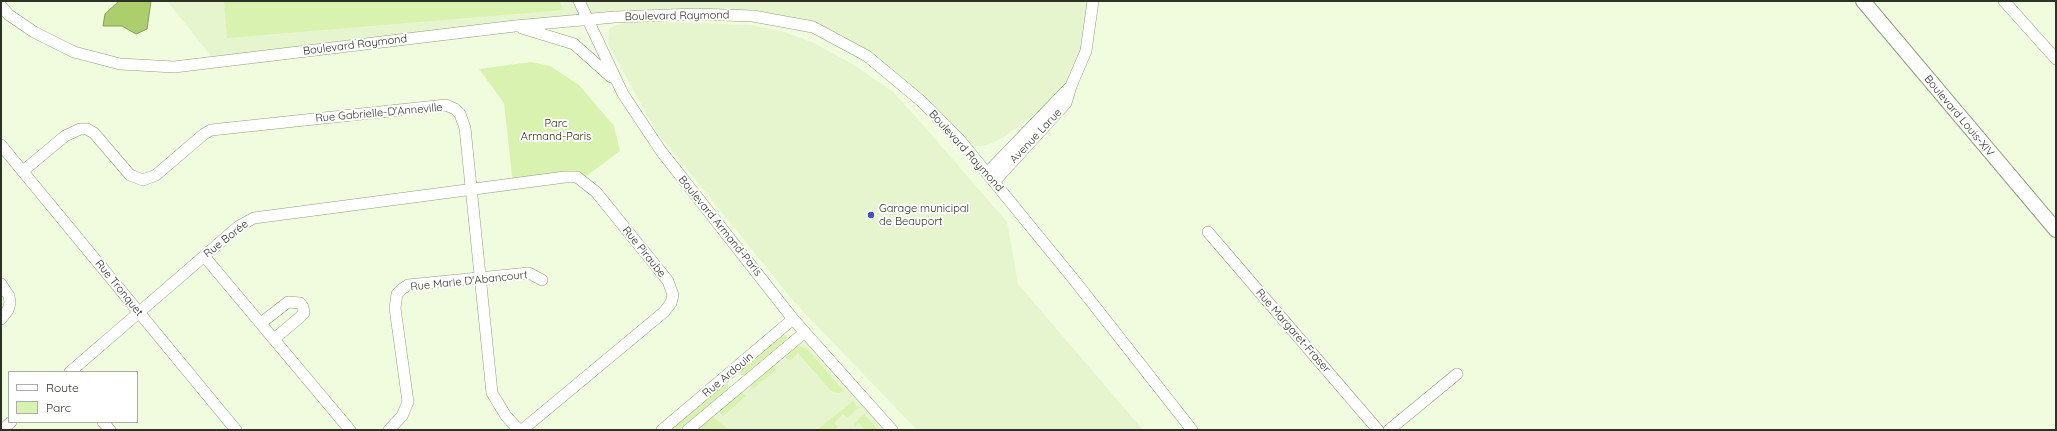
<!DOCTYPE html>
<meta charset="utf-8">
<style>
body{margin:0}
#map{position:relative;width:2057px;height:431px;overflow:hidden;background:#f0fcdd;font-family:Quicksand,sans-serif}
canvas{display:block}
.frame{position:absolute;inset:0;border:2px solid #2d3226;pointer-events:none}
.legend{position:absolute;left:8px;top:371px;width:130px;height:52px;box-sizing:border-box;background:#fff;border:1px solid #abada8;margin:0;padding:5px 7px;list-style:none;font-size:12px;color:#2d3226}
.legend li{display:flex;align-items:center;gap:8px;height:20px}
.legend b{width:20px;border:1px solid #abada8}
</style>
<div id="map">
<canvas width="2057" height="431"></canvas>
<div class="frame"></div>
<ul class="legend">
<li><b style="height:5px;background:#fff"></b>Route</li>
<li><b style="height:11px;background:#d9f2af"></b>Parc</li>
</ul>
</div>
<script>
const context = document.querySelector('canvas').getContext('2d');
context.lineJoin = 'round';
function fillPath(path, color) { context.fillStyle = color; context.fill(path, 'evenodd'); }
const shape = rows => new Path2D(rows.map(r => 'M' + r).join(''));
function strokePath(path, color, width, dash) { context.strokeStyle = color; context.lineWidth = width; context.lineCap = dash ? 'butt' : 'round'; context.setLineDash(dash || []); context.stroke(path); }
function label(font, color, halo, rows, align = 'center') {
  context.font = font + ' Quicksand,sans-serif'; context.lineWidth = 4; context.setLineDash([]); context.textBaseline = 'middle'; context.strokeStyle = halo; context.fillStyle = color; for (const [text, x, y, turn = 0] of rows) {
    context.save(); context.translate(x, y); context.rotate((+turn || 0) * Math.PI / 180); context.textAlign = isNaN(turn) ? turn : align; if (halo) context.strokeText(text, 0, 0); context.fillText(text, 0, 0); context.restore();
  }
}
fillPath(shape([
 [167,1,1093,1,1086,51,1071,86,1003,138,984,146,974,146,959,139,867,56,813,27,753,16,661,15,216,62],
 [636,21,751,25,784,32,814,43,854,65,893,92,916,117,1007,222,1018,284,1143,430,917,430,796,304,656,131,608,44,609,29,616,25],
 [805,332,892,430,688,430]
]), '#e6f5ce');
fillPath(shape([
 [224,1,560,1,563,10,227,38],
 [531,62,550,66,579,85,614,126,620,151,581,180,513,184,504,103,479,69],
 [783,334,787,336,786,340,744,375,741,375,740,370],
 [799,346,807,349,844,391,839,393,831,391,798,353,791,360,787,359,785,356,793,348],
 [775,364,776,370,753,389,750,385],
 [726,383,728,385,728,389,679,430,669,430],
 [742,392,746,396,723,416,719,411],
 [853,401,858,408,847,418,843,414,834,423,838,427,835,430,817,430],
 [864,414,878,430,865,430,859,423,855,427,854,424],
 [712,417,713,417,729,430,697,430]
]), '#d9f2af');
const water = shape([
 [119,1,151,1,147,29,136,34,122,26,103,26,105,14,119,1]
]);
fillPath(water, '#adce6d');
strokePath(water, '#879f58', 1);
const minor = shape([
 [579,1,623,94,661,151,793,319,892,430],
 [2004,1,2056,59],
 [1,6,9,15,34,32,74,52,120,64,174,67,515,26,615,17,696,14,753,16,813,27,867,56,921,101,959,139,1075,281,1192,430],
 [522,28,574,44,611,77],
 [1,145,236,430],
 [23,171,65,136,80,129,87,129,94,133,130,175,143,180,156,175,204,134,211,130,446,105,455,109,460,114,465,128,492,393,506,416,519,430],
 [987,173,1069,88],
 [994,182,1066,103,1071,86,1086,51,1093,1],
 [1208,232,1378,430],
 [204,256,350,430],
 [1,284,9,296,10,303,8,310,1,319],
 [261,323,288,302,300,303,303,307,304,313,299,318,274,339],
 [70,372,239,226,254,218,565,177,577,177,596,192,668,281,673,295,671,303,664,312,522,430],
 [103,422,110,430],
 [2,430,11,422],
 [389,430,402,416,408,402,395,308,397,294,402,289,408,285,529,273,542,280],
 [662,430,793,319],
 [688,430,805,332],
 [1389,430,1457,374]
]);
const major = shape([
 [1863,1,2056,230]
]);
strokePath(minor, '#939e81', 12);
strokePath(major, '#939e81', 16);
strokePath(minor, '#fff', 11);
strokePath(major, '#fff', 14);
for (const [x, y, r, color] of [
 [871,215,4,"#474ec3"]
]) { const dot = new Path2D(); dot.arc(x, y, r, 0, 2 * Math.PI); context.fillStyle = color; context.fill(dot); strokePath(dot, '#fff', 1.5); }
label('11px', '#2d3226', '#fff', [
 ["Boulevard Raymond",677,16,-1],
 ["Boulevard Raymond",355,45,-7],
 ["Rue Gabrielle-D'Anneville",379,113,-5],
 ["Boulevard Louis-XIV",1959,116,50],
 ["Avenue Larue",1036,136,-47],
 ["Boulevard Raymond",966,151,48],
 ["Boulevard Armand-Paris",720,226,51],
 ["Rue Borée",226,239,-38],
 ["Rue Piraube",644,252,51],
 ["Rue Marie D'Abancourt",469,281,-6],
 ["Rue Tronquet",119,288,51],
 ["Rue Margaret-Fraser",1293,331,49],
 ["Rue Ardouin",728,375,-40]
]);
label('11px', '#253108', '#fff', [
 ["Parc",556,124],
 ["Armand-Paris",556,137]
]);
label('11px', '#2d3226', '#fff', [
 ["Garage municipal",879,209],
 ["de Beauport",879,222]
], 'left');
</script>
